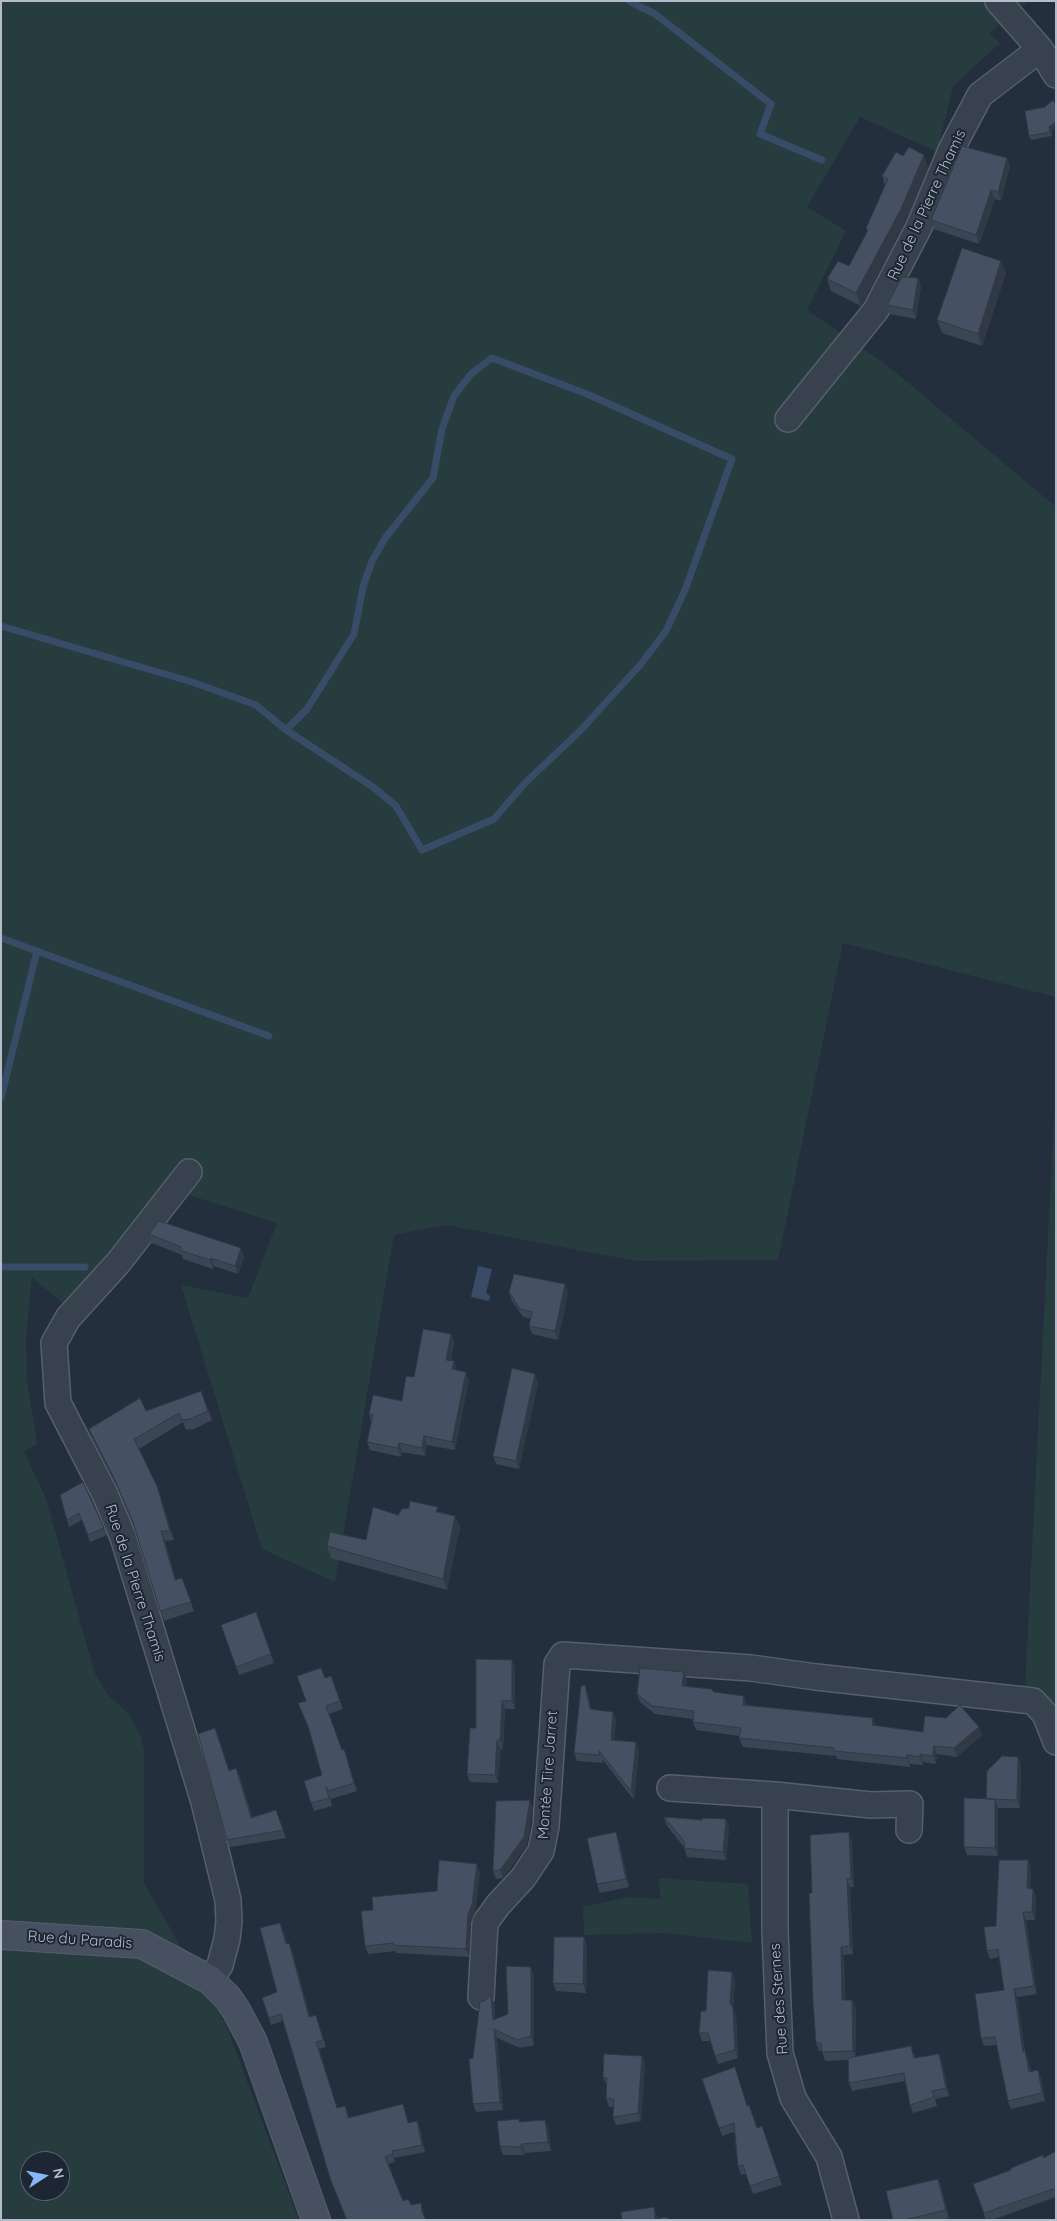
<!DOCTYPE html>
<meta charset="utf-8">
<style>
body{margin:0}
#map{position:relative;width:1057px;height:2221px;overflow:hidden;background:#242f3e;font-family:Quicksand,sans-serif}
canvas{display:block}
.frame{position:absolute;inset:0;border:2px solid #b4bcc9;pointer-events:none}
.north{position:absolute;left:20px;top:2151px;width:50px;height:50px;box-sizing:border-box;background:#1d2633;border:1px solid #59626f;border-radius:50%;rotate:79deg;font-size:14px;font-weight:700;line-height:20px;text-align:center;color:#b4bcc9}
.north::after{content:'';display:block;margin:auto;width:18px;height:22px;background:#8ab4f8;clip-path:polygon(50% 0,100% 100%,50% 72%,0 100%)}
</style>
<div id="map">
<canvas width="1057" height="2221"></canvas>
<div class="frame"></div>
<div class="north">N</div>
</div>
<script>
const context = document.querySelector('canvas').getContext('2d');
context.lineJoin = 'round';
function fillPath(path, color) { context.fillStyle = color; context.fill(path, 'evenodd'); }
const shape = rows => new Path2D(rows.map(r => 'M' + r).join(''));
function strokePath(path, color, width, dash) { context.strokeStyle = color; context.lineWidth = width; context.lineCap = dash ? 'butt' : 'round'; context.setLineDash(dash || []); context.stroke(path); }
function label(font, color, halo, rows, align = 'center') {
  context.font = font + ' Quicksand,sans-serif'; context.lineWidth = 4; context.setLineDash([]); context.textBaseline = 'middle'; context.strokeStyle = halo; context.fillStyle = color; for (const [text, x, y, turn = 0] of rows) {
    context.save(); context.translate(x, y); context.rotate((+turn || 0) * Math.PI / 180); context.textAlign = isNaN(turn) ? turn : align; if (halo) context.strokeText(text, 0, 0); context.fillText(text, 0, 0); context.restore();
  }
}
fillPath(shape([
 [1,1,1029,1,989,33,1000,43,953,86,937,152,860,117,807,207,846,231,807,310,887,365,1056,507,1056,997,843,943,778,1260,636,1261,446,1225,394,1235,335,1582,262,1549,181,1285,248,1298,277,1223,163,1187,69,1309,32,1277,26,1340,27,1380,37,1444,24,1451,46,1499,95,1674,109,1696,129,1714,141,1737,144,1750,144,1883,226,2025,299,2220,1,2220],
 [30,2161,60,2161,60,2191,30,2191],
 [1056,1080,1056,1704,1025,1686],
 [658,1878,748,1884,752,1943,663,1933,584,1935,583,1907,628,1897,661,1899]
]), '#263c3f');
fillPath(shape([
 [478,1266,492,1269,486,1293,490,1296,489,1301,471,1297]
]), '#394c67');
strokePath(shape([
 [629,1,655,14,771,104,760,134,822,160],
 [1,626,192,682,256,705,286,730,373,787,396,806,422,850,494,819,525,783,580,731,641,664,666,631,685,590,732,459,587,394,492,358,471,374,454,396,442,429,433,478,386,537,372,561,363,587,354,634,307,709,286,730],
 [1,938,269,1036],
 [1,1098,37,951],
 [1,1267,85,1267]
]), '#394c67', 7);
const minor = shape([
 [998,1,1040,49,1056,75],
 [788,419,876,310,919,227,952,148,980,95,1040,49],
 [189,1172,118,1263,68,1318,54,1343,58,1403,105,1494,123,1537,204,1802,228,1900,229,1921,227,1939,220,1965,210,1980],
 [670,1788,775,1795,775,1931,780,2053,793,2098,829,2157,846,2220],
 [775,1795,871,1805,910,1804,909,1830],
 [481,1997,485,1923,498,1905,523,1878,541,1851,546,1826,557,1664,563,1655,751,1668,816,1677,1033,1701,1045,1714,1056,1742]
]);
const secondary = shape([
 [1,1935,142,1944,210,1980,227,1997,236,2010,253,2042,316,2220]
]);
strokePath(minor, '#565f6c', 28);
strokePath(secondary, '#565f6c', 30);
strokePath(minor, '#38414e', 25);
strokePath(secondary, '#465061', 28);
fillPath(shape([
 [1056,105,1056,128,1051,131,1052,136,1031,140,1029,136],
 [1010,166,1001,201,995,199,979,244,934,229,931,220],
 [928,168,906,221,861,306,831,291,827,279,849,266,868,231,866,228,885,186,882,176],
 [1001,261,1006,273,982,346,942,333,937,320],
 [918,278,921,286,916,319,890,314,887,305],
 [149,1234,244,1257,238,1274,214,1266,213,1269,183,1259,182,1255,152,1243],
 [565,1284,568,1293,558,1340,532,1334,529,1326,531,1319,523,1317,512,1301,509,1292],
 [451,1334,454,1342,451,1360,454,1361,457,1370,469,1380,455,1450,427,1445,425,1456,402,1452,401,1457,370,1450,367,1442,371,1422,369,1414,402,1401,414,1377],
 [538,1383,519,1469,496,1464,493,1456],
 [201,1391,212,1420,194,1429,186,1430,183,1422,139,1449,157,1486,174,1540,165,1541,176,1580,182,1578,194,1611,164,1621,134,1527,118,1487,93,1439,89,1429,146,1411],
 [60,1495,104,1528,107,1535,90,1542,82,1520,69,1527],
 [440,1512,455,1516,460,1527,447,1590,331,1558,327,1546,366,1540,398,1515],
 [256,1612,274,1663,239,1675,221,1625],
 [512,1660,515,1669,515,1709,505,1709,503,1749,501,1749,498,1783,470,1782,467,1774,476,1728],
 [331,1676,343,1709,329,1714,342,1750,347,1758,357,1791,331,1799,330,1796,332,1806,314,1811,311,1803,322,1775,309,1730,298,1703,306,1701],
 [687,1681,686,1686,714,1692,747,1704,747,1705,873,1718,875,1726,923,1732,979,1727,982,1735,957,1757,937,1754,936,1764,923,1762,923,1765,910,1764,910,1767,837,1759,836,1756,743,1747,739,1738,740,1736,696,1730,693,1722,693,1719,655,1714,640,1702,637,1694],
 [588,1694,591,1709,613,1712,616,1720,614,1740,639,1751,634,1800,602,1759,603,1763,577,1761,574,1753],
 [1018,1757,1021,1765,1020,1808,998,1808,998,1856,967,1855,964,1847,986,1799],
 [229,1771,239,1775,252,1817,276,1810,286,1838,230,1847,227,1840],
 [533,1808,527,1845,503,1878,496,1879,493,1871],
 [664,1817,702,1820,726,1819,729,1828,726,1860,687,1857,684,1847,667,1826],
 [619,1841,629,1887,600,1893,597,1884],
 [852,1841,854,1887,850,1887,853,1954,844,1955,845,2000,852,2000,856,2009,856,2056,914,2054,915,2058,939,2054,942,2062,949,2096,935,2099,937,2106,913,2113,910,2105,905,2081,852,2091,849,2083,848,2060,825,2061,822,2051,819,2051,816,2043,812,1893],
 [1028,1860,1031,1868,1030,1889,1033,1889,1036,1897,1035,1920,1026,1920,1037,1994,1017,1997,1025,2051,1028,2059,1031,2071,1038,2070,1041,2078,1045,2101,1011,2109,1008,2101,997,2045,984,2046,981,2038,1004,1990,999,1957,990,1959,987,1951,996,1926],
 [480,1873,475,1912,471,1922,469,1957,396,1953,396,1951,368,1954,365,1946,373,1910,437,1891],
 [283,1930,287,1944,292,1951,310,2017,318,2022,326,2047,319,2049,337,2108,345,2106,349,2118,403,2104,408,2123,417,2121,420,2128,425,2152,394,2158,395,2162,388,2164,403,2201,411,2205,421,2203,424,2216,346,2220,283,2021,271,2025,262,1998,277,1992],
 [587,1946,586,1993,556,1991,553,1983],
 [732,1972,735,1980,733,2009,736,2016,738,2058,718,2064,710,2041,702,2041,699,2033,706,2011],
 [534,1975,534,2045,520,2048,497,2038,503,2110,476,2112,473,2104,473,2058,494,2003,495,2019,508,2014],
 [642,2056,645,2065,641,2121,616,2125,613,2117,613,2107,609,2107,606,2098,607,2086,603,2077],
 [735,2067,747,2106,757,2128,762,2126,782,2185,753,2194,746,2174,741,2175,738,2166,734,2132,722,2136,702,2079],
 [519,2119,520,2122,548,2128,551,2151,525,2153,524,2155,503,2155,500,2146],
 [1056,2151,1056,2197,992,2220,986,2220,973,2184,1044,2158],
 [938,2179,941,2187,949,2218,942,2220,893,2220]
]), '#3b4654');
fillPath(shape([
 [1056,122,1056,128,1051,131,1049,127],
 [924,155,928,168,906,221,861,306,856,293],
 [1007,158,1010,166,1001,201,998,192],
 [991,190,995,199,979,244,976,235],
 [1001,261,1006,273,982,346,978,334],
 [918,278,921,286,916,319,913,310],
 [241,1248,244,1257,238,1274,235,1266],
 [211,1258,214,1266,213,1269,210,1260],
 [565,1284,568,1293,558,1340,555,1331],
 [451,1334,454,1342,449,1368,446,1360],
 [454,1361,457,1369,455,1378,452,1369],
 [466,1372,469,1380,455,1450,452,1442],
 [535,1374,538,1383,519,1469,516,1461],
 [424,1436,427,1445,425,1456,422,1448],
 [399,1443,402,1452,401,1457,398,1448],
 [157,1486,160,1495,174,1540,170,1531],
 [455,1516,460,1527,447,1590,443,1579],
 [161,1531,165,1541,179,1590,175,1580],
 [512,1660,515,1669,515,1709,512,1701],
 [684,1672,687,1681,685,1694,682,1686],
 [585,1685,588,1694,593,1718,590,1709],
 [744,1696,747,1704,746,1713,743,1705],
 [502,1701,505,1709,503,1749,500,1740],
 [613,1712,616,1720,614,1748,611,1740],
 [873,1718,876,1727,872,1725],
 [979,1727,982,1735,957,1757,954,1748],
 [497,1740,501,1749,498,1783,495,1775],
 [636,1742,639,1751,634,1800,631,1791],
 [934,1746,937,1754,936,1764,933,1756],
 [344,1749,347,1758,357,1791,354,1783],
 [920,1754,923,1762,923,1765,920,1757],
 [907,1755,910,1764,910,1767,907,1758],
 [1018,1757,1021,1765,1020,1808,1017,1800],
 [995,1799,998,1808,998,1856,995,1848],
 [530,1800,533,1808,527,1845,503,1878,500,1870],
 [726,1819,729,1828,726,1860,723,1852],
 [616,1832,619,1841,629,1887,626,1879],
 [849,1832,852,1841,854,1887,851,1878],
 [1028,1860,1031,1868,1030,1896,1027,1888],
 [477,1864,480,1873,475,1912,471,1922,469,1957,466,1949,468,1914],
 [847,1879,850,1887,853,1954,850,1946],
 [1033,1889,1036,1897,1035,1920,1032,1912],
 [1023,1912,1026,1920,1037,1994,1034,1986],
 [584,1937,587,1946,586,1993,583,1984],
 [289,1943,292,1951,312,2024,309,2017],
 [841,1947,844,1955,845,2009,842,2000],
 [531,1967,534,1975,534,2045,531,2036],
 [732,1972,735,1980,733,2009,736,2016,738,2058,735,2050,730,2003],
 [1014,1989,1017,1997,1026,2060,1023,2052],
 [491,1995,494,2003,496,2028,493,2020],
 [852,2000,856,2009,856,2059,853,2051],
 [494,2029,497,2038,503,2110,500,2102],
 [1025,2051,1028,2059,1032,2080,1029,2072],
 [939,2054,942,2062,949,2096,946,2088],
 [642,2056,645,2065,641,2121,638,2113],
 [1038,2070,1041,2078,1045,2101,1042,2093],
 [545,2120,548,2128,551,2151,548,2142],
 [417,2121,420,2128,425,2152,422,2145],
 [521,2144,525,2153,524,2155,521,2147],
 [938,2179,941,2187,949,2218,946,2210],
 [654,2207,657,2216,658,2220,655,2220]
]), '#303945');
const building = shape([
 [1053,100,1056,105,1056,122,1049,127,1050,132,1029,136,1025,111,1045,107,1053,100],
 [962,146,1007,158,998,192,991,190,976,235,931,220,962,146],
 [909,147,924,155,901,209,856,293,827,279,838,261,849,266,868,230,866,228,888,179,882,176,896,152,903,156,909,147],
 [962,248,1001,261,978,334,937,320,962,248],
 [902,277,918,278,913,310,887,305,902,277],
 [159,1221,241,1248,235,1266,211,1258,210,1260,180,1250,181,1247,149,1234,159,1221],
 [514,1274,565,1284,555,1331,529,1326,532,1312,520,1309,509,1292,514,1274],
 [423,1329,451,1334,446,1360,454,1361,452,1369,466,1372,452,1442,424,1436,422,1448,399,1443,398,1448,367,1442,373,1415,369,1414,373,1395,402,1401,406,1376,414,1377,423,1329],
 [512,1368,535,1374,516,1461,493,1456,512,1368],
 [201,1391,208,1411,190,1419,182,1420,179,1413,134,1439,157,1486,170,1531,161,1531,175,1580,182,1578,191,1602,160,1611,133,1522,114,1478,89,1429,140,1398,146,1411,201,1391],
 [83,1482,104,1528,88,1535,79,1513,67,1520,60,1495,83,1482],
 [410,1501,438,1507,436,1512,455,1516,443,1579,327,1546,330,1532,366,1540,373,1507,398,1515,402,1509,409,1508,410,1501],
 [256,1612,271,1654,236,1667,221,1625,256,1612],
 [476,1659,512,1660,512,1701,502,1701,500,1740,497,1740,495,1775,467,1774,470,1728,476,1728,476,1659],
 [321,1668,325,1678,331,1676,340,1701,326,1706,342,1750,344,1749,354,1783,328,1791,326,1787,329,1798,311,1803,304,1781,322,1775,308,1726,298,1703,306,1701,297,1676,321,1668],
 [640,1668,684,1672,682,1686,711,1689,714,1692,744,1696,743,1705,873,1718,872,1725,923,1732,925,1716,946,1718,960,1705,979,1727,954,1748,934,1746,933,1756,920,1754,920,1757,907,1755,907,1758,834,1751,834,1748,739,1738,741,1728,693,1722,694,1711,652,1706,637,1694,640,1668],
 [585,1685,590,1709,613,1712,611,1740,636,1742,631,1791,599,1751,600,1755,574,1753,581,1686,585,1685],
 [215,1728,229,1771,236,1768,251,1818,276,1810,283,1830,227,1840,198,1734,215,1728],
 [1002,1756,1018,1757,1017,1800,986,1799,987,1771,1002,1756],
 [964,1798,995,1799,995,1848,964,1847,964,1798],
 [530,1800,524,1837,500,1870,493,1871,496,1801,530,1800],
 [664,1817,702,1820,703,1818,726,1819,723,1852,684,1848,685,1842,664,1817],
 [616,1832,626,1879,597,1884,587,1838,616,1832],
 [849,1832,851,1878,847,1879,850,1946,841,1947,842,2000,852,2000,853,2051,822,2052,821,2043,816,2043,813,2002,809,1893,812,1893,810,1835,849,1832],
 [439,1860,477,1864,472,1904,468,1914,466,1949,393,1945,393,1943,365,1946,361,1911,373,1910,372,1897,437,1891,439,1860],
 [999,1860,1028,1860,1027,1888,1033,1889,1032,1912,1023,1912,1034,1986,1014,1989,1023,2052,1025,2051,1029,2072,1038,2070,1042,2093,1008,2101,995,2037,981,2038,975,1994,1004,1990,998,1949,987,1951,984,1927,996,1926,999,1860],
 [280,1923,286,1944,289,1943,309,2017,316,2015,323,2040,316,2042,337,2108,345,2106,348,2118,403,2104,408,2123,417,2121,422,2145,392,2151,393,2154,385,2157,403,2201,408,2199,411,2205,421,2203,422,2212,426,2220,347,2220,331,2181,281,2014,269,2018,262,1998,277,1992,260,1928,280,1923],
 [554,1937,584,1937,583,1984,553,1983,554,1937],
 [506,1966,531,1967,531,2036,517,2040,494,2029,500,2102,473,2104,469,2059,473,2058,480,2002,485,2001,491,1995,493,2020,508,2014,506,1966],
 [708,1970,732,1972,730,2003,733,2008,735,2050,715,2056,708,2033,699,2033,701,2011,706,2011,708,1970],
 [911,2046,914,2058,939,2054,946,2088,932,2091,934,2097,910,2105,904,2073,849,2083,848,2058,911,2046],
 [604,2054,642,2056,638,2113,613,2117,614,2099,606,2098,607,2078,603,2077,604,2054],
 [735,2067,747,2106,749,2105,757,2128,762,2126,779,2176,750,2186,743,2165,738,2166,734,2123,719,2128,702,2079,735,2067],
 [519,2119,519,2122,545,2120,548,2142,521,2144,521,2147,500,2146,497,2121,519,2119],
 [1056,2151,1056,2188,984,2213,973,2184,1011,2170,1011,2168,1043,2155,1044,2158,1056,2151],
 [938,2179,946,2210,904,2220,893,2220,886,2191,938,2179],
 [654,2207,655,2219,667,2217,668,2220,622,2220,621,2212,654,2207]
]);
fillPath(building, '#455162');
strokePath(building, '#303945', 1);
label('15px', '#b4bcc9', '#1d2633', [
 ["Rue de la Pierre Thamis",927,205,-65],
 ["Rue de la Pierre Thamis",135,1583,72],
 ["Montée Tire Jarret",548,1775,-86],
 ["Rue du Paradis",80,1940,4],
 ["Rue des Sternes",779,1999,-94]
]);
</script>
